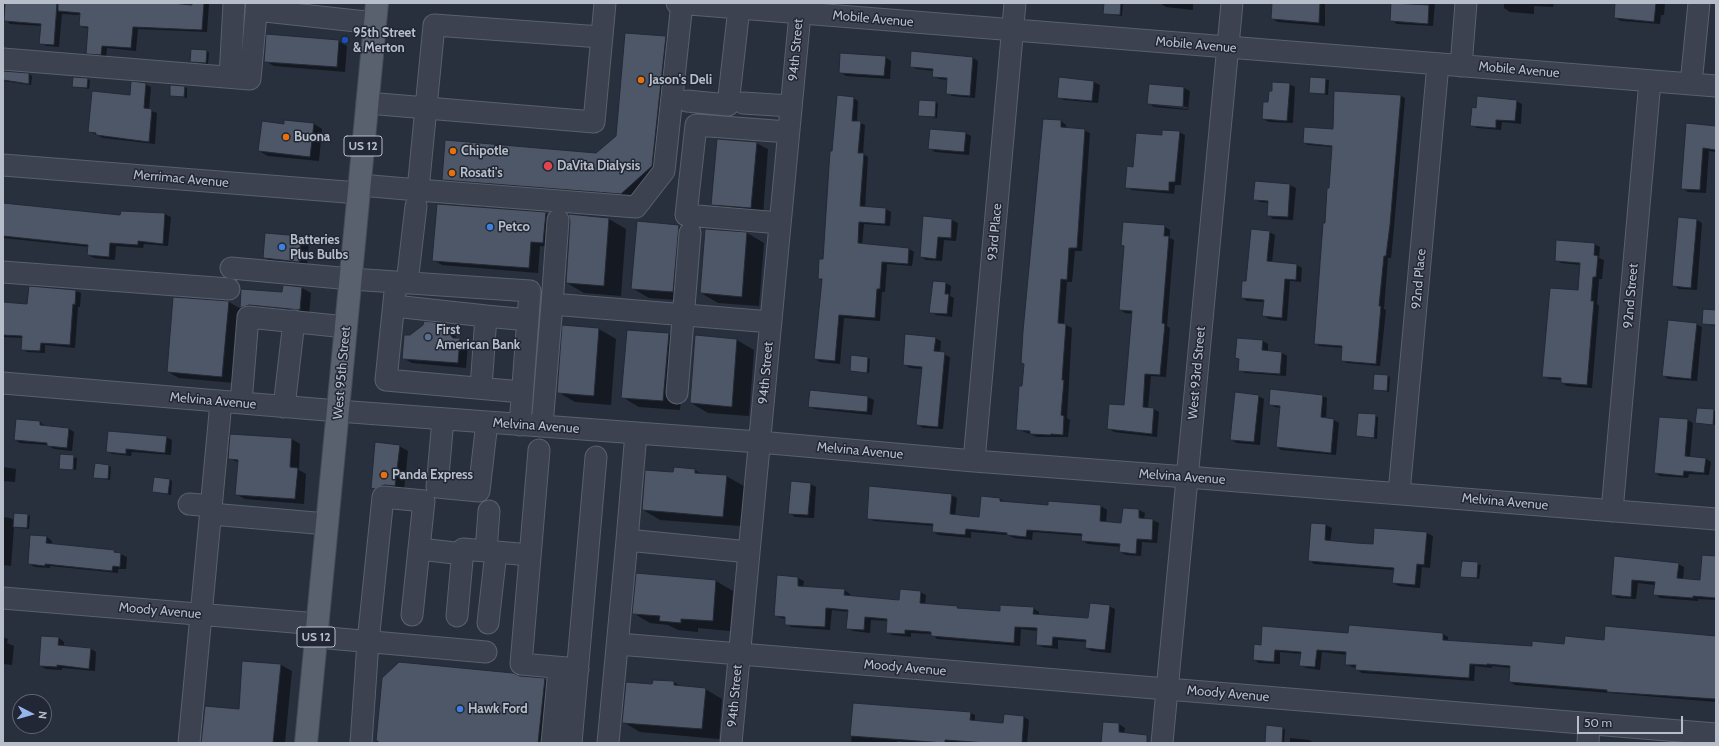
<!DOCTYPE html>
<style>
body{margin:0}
#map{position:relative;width:1719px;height:746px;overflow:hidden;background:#28303e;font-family:Cabin,sans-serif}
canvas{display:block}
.frame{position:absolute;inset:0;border:4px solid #b8bec9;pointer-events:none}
.north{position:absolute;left:12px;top:694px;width:40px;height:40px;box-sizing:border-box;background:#212734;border:1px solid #5d6370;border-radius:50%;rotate:96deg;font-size:11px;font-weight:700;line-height:16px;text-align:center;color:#b8bec9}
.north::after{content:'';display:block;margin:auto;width:14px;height:18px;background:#98b4ef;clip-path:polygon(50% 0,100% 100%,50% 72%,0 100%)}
.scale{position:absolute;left:1577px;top:716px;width:106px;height:18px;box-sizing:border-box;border:2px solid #b8bec9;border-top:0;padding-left:5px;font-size:12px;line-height:14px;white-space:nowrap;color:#b8bec9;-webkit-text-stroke:3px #212734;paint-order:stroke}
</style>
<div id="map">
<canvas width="1719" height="746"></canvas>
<div class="frame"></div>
<div class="north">N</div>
<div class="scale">50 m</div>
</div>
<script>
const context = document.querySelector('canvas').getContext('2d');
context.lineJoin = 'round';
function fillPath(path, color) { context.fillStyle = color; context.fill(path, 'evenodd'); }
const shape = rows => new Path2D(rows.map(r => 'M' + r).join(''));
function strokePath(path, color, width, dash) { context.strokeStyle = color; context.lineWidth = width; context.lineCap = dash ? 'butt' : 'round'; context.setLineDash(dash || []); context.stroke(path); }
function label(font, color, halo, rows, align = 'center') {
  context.font = font + ' Cabin,sans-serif'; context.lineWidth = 3; context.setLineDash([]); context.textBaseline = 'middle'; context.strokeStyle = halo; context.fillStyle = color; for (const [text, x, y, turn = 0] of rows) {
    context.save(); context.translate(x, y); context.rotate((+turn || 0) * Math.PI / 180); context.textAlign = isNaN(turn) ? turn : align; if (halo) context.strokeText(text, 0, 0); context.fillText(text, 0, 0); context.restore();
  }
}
fillPath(shape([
 [3,3,171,3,192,6,193,3,209,4,207,32,138,29,136,51,107,48,106,57,93,56,87,53,89,29,80,26,81,15,62,14,59,47,46,46,40,43,42,26,10,24,5,20],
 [1105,3,1123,3,1122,16,1104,13],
 [1160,3,1193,3,1193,10,1166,7],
 [1273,3,1325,3,1325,26,1278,22,1272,19],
 [1392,3,1435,3,1433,26,1397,24,1391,20],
 [1504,3,1554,3,1553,7,1534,6,1534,14,1510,12,1504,8],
 [1616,3,1665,3,1664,15,1661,15,1660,24,1621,21,1615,18],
 [626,34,666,37,678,44,664,173,633,200,455,186,443,179,597,154,617,136],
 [338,41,347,46,345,72,274,66,265,61],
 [207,51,209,53,208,64,191,62],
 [912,52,973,58,978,61,975,98,952,96,947,93,948,80,939,79,933,76,934,71,916,69,911,66],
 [885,57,891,61,890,79,846,76,840,72],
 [3,71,29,74,32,76,31,85,3,81],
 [1060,78,1094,82,1100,85,1098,103,1064,100,1058,97],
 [1311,78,1329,80,1328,95,1310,92],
 [87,79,90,80,89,89,73,86],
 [145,84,151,87,149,110,157,113,155,144,103,138,89,131],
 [1289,84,1295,87,1293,123,1269,122,1263,119,1273,92],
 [1150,85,1184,88,1190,91,1188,110,1154,107,1148,103],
 [1153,103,1188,107,1187,109,1153,105],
 [185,87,187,88,187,98,171,95],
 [1401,96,1405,98,1394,228,1391,258,1388,258,1384,309,1386,310,1380,366,1347,363,1342,361,1343,348,1319,346,1315,343,1333,147,1308,145,1304,143,1334,130],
 [853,98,858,101,857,122,865,125,863,154,868,157,865,208,886,209,891,212,890,226,864,224,862,245,909,249,914,252,912,266,887,264,885,292,882,292,880,321,844,318,840,364,820,362,815,359,823,281,819,278,824,261,833,152],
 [1516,101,1522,104,1521,124,1502,122,1501,130,1477,128,1471,125,1477,109],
 [936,102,938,104,937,118,919,115],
 [1061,121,1066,125,1066,128,1084,130,1090,133,1082,251,1075,251,1072,282,1067,282,1064,324,1072,328,1067,418,1070,420,1068,437,1037,437,1017,429],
 [314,124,322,129,319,161,268,156,259,151,285,125],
 [1687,124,1716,127,1716,152,1709,151,1706,193,1688,192,1682,188],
 [1179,132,1185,135,1181,185,1175,185,1174,194,1132,190,1126,187,1134,168,1163,136],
 [965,133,971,136,969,155,935,152,929,148],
 [756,143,768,149,763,215,724,211,712,205],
 [1290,185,1296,188,1293,220,1273,219,1268,215,1269,203,1260,202,1254,199],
 [3,208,121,216,165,214,171,217,168,246,144,244,143,248,116,246,115,260,94,258,88,255,89,247,3,238],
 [545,213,554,218,552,247,540,246,538,273,442,265,433,260],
 [569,215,609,219,626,229,621,296,584,293,567,283,571,221],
 [924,217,952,220,958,223,956,241,944,240,942,261,926,260,921,257],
 [1697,220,1702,223,1697,290,1679,289,1673,285],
 [678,226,696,235,690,301,649,298,632,288],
 [1164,226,1170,230,1170,238,1174,240,1167,326,1170,328,1166,377,1151,376,1148,408,1154,409,1159,412,1157,437,1114,432,1108,428,1125,406,1133,314,1125,313,1120,310],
 [706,230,747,233,764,243,759,306,718,303,701,293],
 [1269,232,1275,235,1272,263,1297,265,1302,268,1301,282,1290,281,1287,321,1269,319,1264,316,1265,302,1247,301,1242,298],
 [301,237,309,242,307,267,273,263,264,257],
 [1594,244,1600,247,1599,258,1604,260,1602,279,1599,279,1597,304,1599,306,1592,388,1567,386,1562,383,1562,380,1549,379,1544,376,1578,291,1581,265,1561,263,1556,260],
 [946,283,951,286,950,296,954,298,952,317,936,315,930,312],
 [30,287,76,291,81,293,80,307,78,307,75,348,45,345,45,353,27,352,22,349,23,338,3,337,3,303,28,305],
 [302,288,311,293,309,315,249,312,241,307,234,383,179,378,168,372,229,302,241,309,242,290,283,293],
 [1716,311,1716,326,1703,324],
 [443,324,451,329,451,332,458,339,468,344,466,368,412,363,403,358,411,336],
 [1696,324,1702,327,1697,381,1669,379,1663,376],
 [599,329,616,339,611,405,575,402,558,392],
 [668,334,686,344,680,410,639,407,622,397],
 [696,336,737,340,754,350,749,416,708,413,691,403],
 [935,338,941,341,940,353,950,357,943,429,923,428,917,424,922,369,910,368,904,364],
 [1263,341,1268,344,1268,352,1282,353,1287,356,1286,376,1245,373,1239,370,1240,360,1236,358],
 [868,358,870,359,869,373,851,371],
 [1388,376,1390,377,1389,392,1374,389],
 [811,391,868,397,874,400,872,415,815,409,809,406],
 [1258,396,1264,399,1260,445,1237,443,1231,440],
 [1322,396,1327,398,1326,419,1334,420,1339,423,1336,455,1281,450,1277,447,1280,408,1275,407,1270,405],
 [1714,410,1716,411,1715,425,1696,422],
 [1359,414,1378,417,1377,439,1357,436],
 [1688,420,1693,423,1690,457,1705,458,1711,462,1709,475,1689,474,1688,478,1660,476,1655,473],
 [40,422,45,426,68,428,74,432,72,451,54,449,47,445,20,443,15,440],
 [166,437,172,440,171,455,132,452,131,456,112,454,107,451],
 [292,439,300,444,299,470,306,474,304,504,245,499,236,494,239,463,229,458],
 [399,446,408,451,404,491,381,493,372,488],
 [61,455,77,458,76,470,60,468],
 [109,466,111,467,110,480,94,477],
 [3,467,16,469,15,482,3,481],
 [695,470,703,475,726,476,744,486,741,526,660,520,643,510,674,473],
 [170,480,172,481,171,495,153,492],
 [810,484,816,487,814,518,795,517,789,513],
 [951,495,957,498,955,516,980,518,982,497,1000,499,1006,502,1049,506,1101,506,1107,510,1106,523,1122,524,1139,510,1145,513,1144,519,1153,520,1159,523,1157,543,1142,542,1141,556,1126,555,1120,552,1121,547,1088,544,1082,541,1083,536,1033,532,1032,540,1014,538,1008,535,971,532,971,538,939,535,933,532,934,526,874,521,868,518],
 [28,515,30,516,29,529,14,527,11,566,3,565,3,517,10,518,14,520],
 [1326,525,1332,528,1330,542,1374,545,1427,533,1433,536,1430,568,1422,567,1420,588,1399,586,1393,583,1394,570,1314,564,1309,560],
 [47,537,52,541,52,545,114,551,127,557,126,569,118,569,118,573,50,566,50,568,35,567,29,564],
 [1615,557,1678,564,1684,567,1683,580,1701,581,1716,557,1716,600,1698,599,1698,601,1660,598,1655,594,1655,585,1638,583,1636,599,1617,598,1612,594],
 [1463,562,1481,565,1479,579,1461,576],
 [798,578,804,581,803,587,844,590,850,594,850,596,900,601,920,592,926,595,925,604,957,607,961,609,1000,613,1033,608,1039,612,1039,615,1089,619,1109,606,1115,609,1111,653,1092,651,1086,648,1087,642,1058,640,1058,649,1042,647,1037,644,1038,631,1021,629,1020,646,937,639,932,634,911,633,911,637,892,635,887,632,888,621,871,620,870,633,853,631,847,628,849,612,832,610,830,630,791,627,786,624,786,619,781,618,775,615],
 [716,581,733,591,730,631,698,628,698,632,678,630,668,625,650,623,633,613],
 [1350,626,1443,634,1448,637,1448,641,1533,647,1605,641,1716,637,1716,702,1515,685,1510,682,1511,668,1492,666,1492,668,1475,666,1474,681,1362,673,1357,670,1357,668,1352,667,1346,664,1347,655,1322,652,1320,670,1306,668,1300,665,1301,654,1280,652,1280,664,1259,663,1254,660,1262,646,1349,634],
 [3,637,8,639,7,643,14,646,12,665,3,664],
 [59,638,64,642,64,646,91,649,96,652,95,671,62,668,62,670,46,669,40,666],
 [281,665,292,671,285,743,202,743,240,710],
 [520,677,544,679,553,684,547,743,379,743],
 [674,682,682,687,705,689,722,699,719,739,640,732,623,722,653,686],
 [854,704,970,713,975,715,975,722,1004,724,1005,715,1024,717,1029,720,1027,743,917,743,897,741,897,743,851,743],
 [1119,724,1125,728,1124,734,1133,743,1102,743],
 [1267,726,1285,729,1284,743,1268,743],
 [1290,738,1309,740,1314,743,1290,743]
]), '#0007');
const building = shape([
 [5,3,57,3,54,45,39,44,41,24,4,21,5,3],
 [58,3,172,3,192,5,192,3,204,3,202,30,133,27,131,48,102,46,101,55,86,54,88,27,79,26,80,13,58,11,58,3],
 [1104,3,1121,3,1120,15,1103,14,1104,3],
 [1272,3,1320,3,1319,23,1271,19,1272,3],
 [1391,3,1429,5,1428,24,1390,21,1391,3],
 [1615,3,1656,3,1654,22,1614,18,1615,3],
 [625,33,666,36,652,166,621,194,442,180,445,140,596,153,616,136,625,33],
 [266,34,339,40,337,67,264,62,266,34],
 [191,49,207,50,206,63,190,62,191,49],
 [911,51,973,57,970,96,946,94,947,78,932,77,933,69,910,67,911,51],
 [840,53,886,56,884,76,839,73,840,53],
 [3,71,29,73,29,84,3,80,3,71],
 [73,77,88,78,87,88,72,87,73,77],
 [1059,77,1094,81,1092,101,1057,98,1059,77],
 [1310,77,1326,78,1325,94,1309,93,1310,77],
 [131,81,146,83,144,108,152,109,149,142,96,135,96,133,88,132,92,91,130,95,131,81],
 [1272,82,1290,83,1287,121,1262,119,1263,102,1268,102,1269,91,1272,91,1272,82],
 [1149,84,1184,87,1183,107,1147,104,1149,84],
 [170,85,185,86,184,97,170,96,170,85],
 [1334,91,1401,95,1390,225,1386,256,1384,256,1379,306,1381,306,1376,364,1341,361,1342,346,1314,344,1323,223,1325,223,1327,188,1329,188,1332,146,1303,143,1304,127,1333,129,1334,91],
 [837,95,854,97,852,121,861,121,858,153,864,153,860,206,886,208,885,224,859,222,858,243,909,248,908,264,882,262,880,289,877,289,875,318,839,315,835,361,814,359,822,279,818,279,819,259,823,259,830,151,832,151,837,95],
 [1477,96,1517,100,1515,121,1496,120,1496,128,1470,126,1472,107,1476,108,1477,96],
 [919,100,936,101,935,117,918,116,919,100],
 [1043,119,1061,120,1061,127,1085,129,1077,248,1069,248,1067,280,1061,279,1058,323,1066,324,1062,380,1064,380,1061,415,1064,416,1063,435,1051,434,1050,435,1030,434,1030,431,1016,430,1019,386,1022,386,1024,364,1021,363,1023,331,1043,119],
 [284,120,314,123,310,157,258,151,262,121,284,124,284,120],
 [1686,123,1716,126,1716,150,1703,148,1700,190,1681,189,1686,123],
 [930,129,966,132,964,152,928,149,930,129],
 [1162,130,1180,131,1175,182,1169,182,1169,191,1125,188,1127,166,1133,167,1136,133,1162,135,1162,130],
 [717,139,757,142,751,208,711,205,717,139],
 [1255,181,1290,184,1288,217,1267,216,1268,201,1253,200,1255,181],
 [3,203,120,215,121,211,165,213,163,244,138,241,138,245,110,243,109,257,87,255,88,245,3,236,3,203],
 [437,204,546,212,543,243,531,242,529,268,432,261,437,204],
 [568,214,609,218,604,286,566,283,570,221,568,214],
 [923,216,952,219,951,238,938,237,936,259,920,257,923,216],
 [1678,217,1697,219,1691,288,1672,286,1678,217],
 [637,221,679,225,673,292,631,289,637,221],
 [1123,222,1165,225,1164,236,1169,236,1162,323,1165,324,1160,375,1145,374,1143,407,1154,408,1152,434,1107,429,1109,404,1124,405,1132,311,1119,310,1124,246,1121,245,1123,222],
 [705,229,747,232,742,297,700,293,705,229],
 [1251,229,1270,231,1267,261,1297,264,1296,280,1285,279,1282,318,1262,316,1264,300,1241,298,1242,281,1246,281,1251,229],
 [265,233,301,236,299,262,263,258,265,233],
 [1556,240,1595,243,1594,255,1598,256,1596,277,1593,277,1591,301,1594,301,1587,385,1561,383,1561,378,1542,377,1550,288,1578,290,1580,263,1555,261,1556,240],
 [933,281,946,282,945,294,949,294,947,314,929,313,933,281],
 [283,285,302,287,300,310,249,305,240,308,241,289,282,292,283,285],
 [29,286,76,290,75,305,73,304,70,345,41,343,40,351,21,350,22,336,3,335,3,302,27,304,29,286],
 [173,297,229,301,222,377,167,372,173,297],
 [1703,309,1716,310,1716,325,1702,324,1703,309],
 [1668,320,1697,323,1691,379,1662,376,1668,320],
 [424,321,443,323,443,326,453,338,460,338,458,363,402,359,404,335,410,335,423,325,424,321],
 [562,325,599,328,594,396,557,393,562,325],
 [627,330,669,333,663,401,621,398,627,330],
 [905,334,936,337,934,351,945,352,938,427,916,425,922,367,903,365,905,334],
 [695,335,737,339,732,407,690,403,695,335],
 [1237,338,1263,340,1262,350,1282,352,1280,374,1238,371,1239,359,1235,358,1237,338],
 [851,355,868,357,867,373,850,371,851,355],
 [1374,374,1388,375,1387,391,1373,390,1374,374],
 [1270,389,1323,395,1321,417,1334,419,1331,453,1276,447,1280,406,1269,405,1270,389],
 [810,390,868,396,867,412,808,407,810,390],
 [1235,392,1259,395,1254,442,1230,440,1235,392],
 [1697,408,1714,409,1713,425,1695,423,1697,408],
 [1358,413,1376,414,1374,438,1356,436,1358,413],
 [1659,417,1688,419,1685,456,1706,458,1704,473,1684,471,1683,476,1654,473,1659,417],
 [16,419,40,421,40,425,69,428,67,448,47,446,47,443,14,440,16,419],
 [108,431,167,436,165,453,126,449,126,454,106,452,108,431],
 [230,434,292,438,290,467,298,468,295,499,235,495,238,460,228,459,230,434],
 [375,442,400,445,395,486,384,485,375,489,371,488,375,442],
 [60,454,74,455,73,470,59,469,60,454],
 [95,463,109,465,108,479,93,478,95,463],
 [674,467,695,469,695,473,727,475,723,517,642,510,645,470,673,472,674,467],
 [154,477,170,479,168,494,152,492,154,477],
 [791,481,811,483,808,515,788,514,791,481],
 [869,486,952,494,950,514,979,517,981,496,1000,498,1000,501,1048,505,1048,501,1101,505,1100,521,1121,523,1123,508,1139,509,1139,518,1153,519,1152,540,1137,539,1136,554,1119,552,1120,544,1081,541,1082,534,1027,530,1026,537,1007,535,1007,533,966,529,965,535,932,532,933,524,867,519,869,486],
 [14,513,28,514,27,528,13,527,14,513],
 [1311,523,1326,524,1325,540,1356,543,1373,544,1374,528,1427,532,1424,565,1417,564,1415,585,1392,583,1394,568,1308,561,1311,523],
 [30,535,47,536,46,543,115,550,114,552,121,553,120,567,113,566,112,571,45,564,45,566,28,564,30,535],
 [1702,555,1716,556,1716,598,1693,596,1693,598,1653,595,1655,582,1632,580,1631,597,1611,595,1614,556,1679,563,1677,578,1700,580,1702,555],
 [1462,561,1478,562,1477,578,1460,577,1462,561],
 [636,573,716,580,713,621,681,619,681,623,659,621,660,616,632,614,636,573],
 [777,575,798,577,798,586,845,589,844,595,899,600,900,589,921,591,920,603,958,606,957,608,1000,611,1000,605,1034,607,1033,614,1088,618,1090,603,1110,605,1105,650,1085,648,1086,640,1053,637,1052,646,1036,645,1037,628,1015,627,1014,643,931,636,931,632,905,630,905,634,886,633,887,619,865,617,864,630,846,629,848,610,826,608,825,627,785,625,785,617,774,616,777,575],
 [1349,625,1443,633,1443,640,1532,646,1532,641,1564,644,1565,636,1604,640,1605,626,1716,636,1716,699,1607,692,1607,690,1509,682,1510,666,1487,664,1487,665,1470,664,1469,678,1355,670,1356,665,1345,665,1346,652,1317,650,1315,667,1299,666,1301,652,1275,650,1274,662,1253,660,1254,644,1261,645,1262,626,1348,633,1349,625],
 [41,636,59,637,58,645,91,648,89,669,57,665,57,667,39,666,41,636],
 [242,661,281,664,273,743,201,743,205,706,239,709,242,661],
 [399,662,513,673,520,676,545,678,538,743,378,743,378,741,376,741,382,678,399,662],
 [653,680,674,681,674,685,706,688,702,729,622,723,626,682,652,684,653,680],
 [853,703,971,712,970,720,1003,723,1004,714,1024,716,1022,743,987,743,945,740,945,743,850,736,853,703],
 [1103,722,1119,723,1119,732,1147,735,1147,743,1101,743,1103,722],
 [1266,725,1283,727,1282,743,1265,743,1266,725]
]);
fillPath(building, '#4e5767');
strokePath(building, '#232936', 1);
const minor = shape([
 [677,3,1716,86],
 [256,10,375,23],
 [3,59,250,79,257,3],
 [1461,66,1466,3],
 [230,77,234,3],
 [1691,84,1699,3],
 [687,101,728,105,739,8],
 [367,103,594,122,605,3],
 [743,103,791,106],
 [3,165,359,193],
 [360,185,418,190,434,25,601,37],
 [418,190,636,207,664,171,682,3],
 [780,223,686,215,696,125,788,132],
 [231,268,351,279,530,291,520,425],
 [3,272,229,289],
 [396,282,386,380,522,392],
 [407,283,416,206],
 [552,304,558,220],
 [394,306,486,316],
 [3,383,338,411,759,442,974,461,1187,477,1716,519],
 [481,388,486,316,528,320],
 [677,393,690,233],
 [241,403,248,317,346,327],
 [284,407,294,321],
 [443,419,437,487,479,491,487,422],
 [542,426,552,304,771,322],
 [636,433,627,540,749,552],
 [539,450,521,664,578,669],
 [974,461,1015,3],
 [1399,493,1438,64],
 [189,504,212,506],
 [1612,511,1650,81],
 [211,514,327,524],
 [420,549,463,554],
 [486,551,489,511],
 [3,598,318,624],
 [457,616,463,549,530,555],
 [488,623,496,552],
 [317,637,486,652],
 [618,644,1716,734],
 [189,743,221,402],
 [361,743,368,642,383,497,424,501,412,615],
 [552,743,559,668],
 [571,743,596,457],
 [608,743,627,540],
 [731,743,801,3],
 [1162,743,1232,3],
 [1588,743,1589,724]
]);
const major = shape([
 [306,743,377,3]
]);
strokePath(minor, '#5a606c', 23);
strokePath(major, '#454b58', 24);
strokePath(minor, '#3c424f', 21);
strokePath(major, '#5a616e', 22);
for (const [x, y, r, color] of [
 [345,40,4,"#1a4fb4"],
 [641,80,4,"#e8710a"],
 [286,137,4,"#e8710a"],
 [453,151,4,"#e8710a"],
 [548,166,5,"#e0444e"],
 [452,173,4,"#e8710a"],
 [490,227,4,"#3f7fe0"],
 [282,247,4,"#3f7fe0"],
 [428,337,4,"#5c6f8a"],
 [384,475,4,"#e8710a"],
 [460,709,4,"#3f7fe0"]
]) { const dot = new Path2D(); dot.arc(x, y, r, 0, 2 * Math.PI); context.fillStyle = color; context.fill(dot); strokePath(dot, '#212734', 1.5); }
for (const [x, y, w] of [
 [363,146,38],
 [316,637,38]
]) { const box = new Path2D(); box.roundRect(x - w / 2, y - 10, w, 20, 3); context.fillStyle = '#212734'; context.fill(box); strokePath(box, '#b8bec9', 1); }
label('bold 12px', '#b8bec9', null, [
 ["US 12",363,146],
 ["US 12",316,637]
]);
label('13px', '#b8bec9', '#212734', [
 ["Mobile Avenue",873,19,5],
 ["Mobile Avenue",1196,45,5],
 ["94th Street",796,50,-85],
 ["Mobile Avenue",1519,70,5],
 ["Merrimac Avenue",181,179,5],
 ["93rd Place",995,232,-85],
 ["92nd Place",1419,279,-85],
 ["92nd Street",1631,296,-85],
 ["West 95th Street",342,373,-85],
 ["94th Street",766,373,-85],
 ["West 93rd Street",1197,373,-85],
 ["Melvina Avenue",213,401,5],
 ["Melvina Avenue",536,426,4],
 ["Melvina Avenue",860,451,5],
 ["Melvina Avenue",1182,477,4],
 ["Melvina Avenue",1505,502,5],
 ["Moody Avenue",160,611,5],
 ["Moody Avenue",905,668,5],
 ["Moody Avenue",1228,694,5],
 ["94th Street",735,696,-85]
]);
label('bold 13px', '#b8bec9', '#212734', [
 ["95th Street",353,33],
 ["& Merton",353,48],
 ["Jason's Deli",649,80],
 ["Buona",294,137],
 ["Chipotle",461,151],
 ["DaVita Dialysis",557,166],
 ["Rosati's",460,173],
 ["Petco",498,227],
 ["Batteries",290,240],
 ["Plus Bulbs",290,255],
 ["First",436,330],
 ["American Bank",436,345],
 ["Panda Express",392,475],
 ["Hawk Ford",468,709]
], 'left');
</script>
